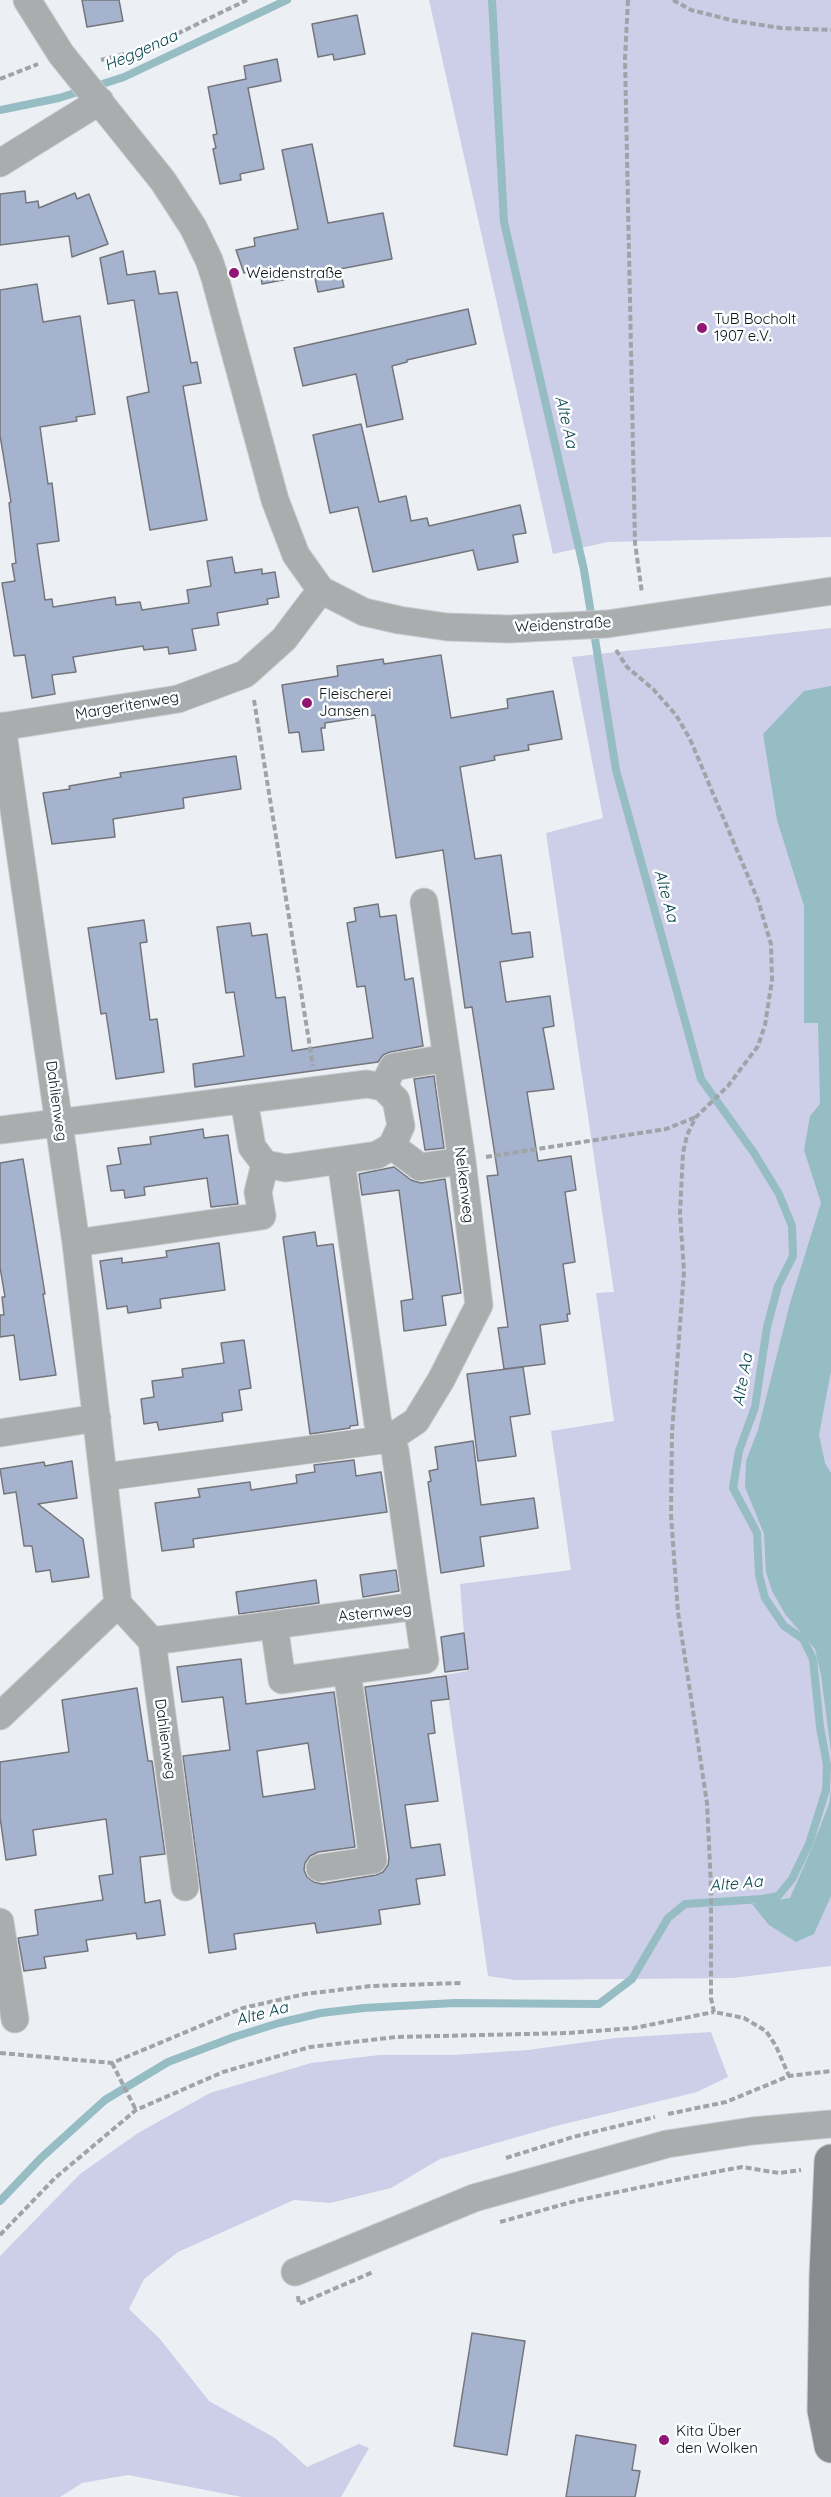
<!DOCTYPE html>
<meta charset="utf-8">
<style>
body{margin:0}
canvas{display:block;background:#ecf0f5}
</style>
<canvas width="831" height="2497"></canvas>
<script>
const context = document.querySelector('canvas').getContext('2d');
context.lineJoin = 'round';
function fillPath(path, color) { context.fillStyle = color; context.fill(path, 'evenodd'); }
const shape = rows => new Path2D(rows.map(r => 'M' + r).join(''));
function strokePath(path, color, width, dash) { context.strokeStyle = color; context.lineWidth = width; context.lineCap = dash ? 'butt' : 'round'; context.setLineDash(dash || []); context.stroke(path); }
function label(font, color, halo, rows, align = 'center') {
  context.font = font + ' Quicksand,sans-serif'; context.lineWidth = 5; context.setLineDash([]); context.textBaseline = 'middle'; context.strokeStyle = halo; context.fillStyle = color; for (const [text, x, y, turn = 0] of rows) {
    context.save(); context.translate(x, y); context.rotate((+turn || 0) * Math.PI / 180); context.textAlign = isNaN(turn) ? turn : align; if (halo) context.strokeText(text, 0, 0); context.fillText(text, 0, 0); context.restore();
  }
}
fillPath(shape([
 [429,0,831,0,831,537,608,542,553,554],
 [831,628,831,1966,733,1978,515,1980,488,1976,445,1675,467,1671,460,1584,571,1570,551,1431,614,1421,596,1293,614,1292,546,833,603,818,572,657],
 [711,2032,728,2077,697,2092,556,2126,440,2159,391,2188,330,2203,294,2200,178,2252,144,2279,129,2309,160,2339,209,2401,275,2438,307,2467,359,2444,369,2448,341,2497,242,2497,128,2475,82,2483,60,2497,0,2497,0,2256,80,2174,138,2133,210,2093,311,2063,380,2055,453,2055,528,2050,616,2038]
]), '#cdcee8');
fillPath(shape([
 [831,686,831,1371,819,1435,825,1463,831,1473,831,1752,821,1675,815,1649,785,1614,772,1591,766,1572,764,1534,745,1487,746,1461,758,1430,790,1303,821,1203,804,1150,810,1116,820,1104,818,1023,804,1023,804,906,777,820,763,734,804,691],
 [831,1790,831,1896,814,1934,796,1942,769,1925,752,1904,790,1898,811,1850,829,1804]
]), '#96bdc3');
strokePath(shape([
 [0,110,59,98,124,77,287,0],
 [0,2201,41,2158,105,2100,168,2062,234,2037,279,2023,321,2013,364,2008,454,2003,599,2004,632,1979,668,1918,685,1904,762,1899,778,1896,792,1879,809,1844,826,1790,827,1765,820,1727,813,1659,803,1639,784,1626,765,1598,759,1575,757,1533,733,1488,739,1451,755,1407,767,1327,778,1286,793,1256,792,1226,779,1194,754,1153,701,1079,616,770,584,570,504,222,492,0]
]), '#96bdc3', 8);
const building = shape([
 [82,0,119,0,123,21,87,27,82,0],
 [357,15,365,54,334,60,333,54,318,57,312,24,357,15],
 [277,59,281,81,248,88,264,169,240,174,241,180,220,184,213,149,216,148,213,135,217,134,208,87,246,79,244,66,277,59],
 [312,144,328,223,383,213,392,259,340,269,344,287,318,292,314,274,262,284,260,270,244,273,236,250,255,246,254,238,298,229,282,150,312,144],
 [25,191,26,203,38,201,39,208,75,193,77,199,89,194,108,244,72,257,69,236,0,245,0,194,25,191],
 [123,251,127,275,155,271,159,294,177,292,191,363,197,362,201,383,183,386,207,520,150,530,127,397,149,392,134,300,108,304,100,258,123,251],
 [37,284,43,322,80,316,95,414,76,417,77,421,40,427,48,484,52,483,59,541,37,544,45,600,52,599,53,607,115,597,116,605,140,602,142,610,189,603,187,590,211,586,207,561,232,557,235,573,262,569,262,574,275,572,279,597,267,599,268,604,217,613,219,625,192,629,196,650,169,654,168,647,144,650,143,646,73,657,76,672,52,675,55,694,32,698,25,655,14,656,2,583,15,581,12,564,16,563,9,503,11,502,0,435,0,290,37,284],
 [468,309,476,344,407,360,407,362,392,366,403,419,367,427,356,374,303,386,294,348,468,309],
 [361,424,379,502,406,496,411,521,427,518,429,526,520,505,526,533,513,535,518,562,478,570,473,550,373,572,358,507,330,513,313,435,361,424],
 [441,655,451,718,508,708,507,699,553,691,562,739,528,745,529,750,494,756,495,760,460,767,475,859,501,855,512,934,530,932,533,957,500,962,506,1002,550,996,554,1026,543,1028,554,1089,527,1092,538,1161,571,1156,576,1190,565,1192,575,1262,563,1264,570,1314,567,1314,568,1321,540,1325,545,1364,504,1369,498,1328,508,1327,487,1176,498,1175,472,1007,465,1008,443,850,396,858,375,715,325,723,325,728,321,728,324,750,302,752,299,732,289,733,282,685,338,676,337,666,383,659,384,664,441,655],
 [236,756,241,789,183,798,184,808,113,819,115,837,52,844,43,793,70,789,69,786,121,777,120,773,236,756],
 [378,904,380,917,396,915,405,980,413,978,423,1046,390,1052,383,1055,378,1062,195,1087,193,1064,244,1056,234,992,226,993,217,927,250,923,252,936,267,934,276,998,285,997,292,1051,373,1038,365,986,357,987,347,923,356,921,354,908,378,904],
 [144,920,147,942,140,943,150,1020,157,1019,164,1072,116,1079,106,1013,101,1014,88,928,144,920],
 [434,1076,444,1148,425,1150,414,1079,434,1076],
 [203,1129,204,1138,228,1135,238,1204,211,1207,207,1178,144,1187,145,1195,125,1198,124,1190,111,1191,107,1166,121,1164,118,1148,151,1144,150,1137,203,1129],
 [23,1159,45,1294,43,1294,56,1375,20,1380,14,1335,0,1337,0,1315,4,1315,2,1297,5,1297,0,1267,0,1163,23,1159],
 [394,1167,411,1180,421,1183,445,1179,461,1293,442,1296,446,1325,404,1331,401,1301,413,1299,399,1190,362,1195,359,1174,394,1167],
 [315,1232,317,1246,333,1244,358,1425,350,1426,350,1428,310,1434,283,1237,315,1232],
 [219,1243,225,1290,160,1299,161,1308,128,1313,127,1306,107,1309,100,1261,122,1258,122,1263,167,1257,166,1251,219,1243],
 [244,1340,251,1388,239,1390,242,1410,222,1413,223,1421,159,1430,157,1422,144,1424,141,1399,154,1397,152,1381,183,1377,182,1369,224,1363,221,1343,244,1340],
 [523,1367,530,1414,510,1417,516,1456,478,1461,467,1374,523,1367],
 [473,1441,481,1505,534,1498,538,1528,480,1537,484,1566,441,1573,428,1482,431,1481,429,1471,438,1469,435,1447,473,1441],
 [354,1460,356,1476,381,1472,387,1512,193,1539,194,1547,162,1551,155,1503,200,1497,198,1489,250,1482,251,1490,297,1483,296,1475,315,1472,314,1465,354,1460],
 [72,1461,77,1498,38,1504,83,1539,89,1577,52,1582,50,1570,36,1572,32,1546,24,1546,16,1492,4,1494,0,1469,44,1462,45,1466,72,1461],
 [396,1570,399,1591,363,1597,360,1575,396,1570],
 [316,1580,319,1603,239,1614,236,1592,316,1580],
 [464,1633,468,1669,445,1672,441,1637,464,1633],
 [241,1659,246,1704,334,1692,355,1847,318,1852,310,1856,305,1863,304,1870,307,1877,314,1882,322,1884,376,1875,383,1872,388,1865,389,1858,365,1687,446,1676,449,1699,431,1701,435,1733,428,1734,438,1801,405,1805,411,1848,440,1844,445,1875,416,1879,420,1904,379,1910,381,1924,317,1933,315,1923,234,1934,236,1949,209,1953,183,1756,230,1750,223,1697,182,1702,177,1667,241,1659],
 [308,1743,315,1789,263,1797,257,1751,308,1743],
 [137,1688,148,1761,152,1761,165,1854,140,1857,145,1903,160,1900,165,1935,137,1939,136,1933,86,1940,88,1951,44,1957,46,1968,24,1971,18,1938,38,1935,35,1910,103,1900,99,1876,113,1874,106,1819,33,1830,36,1855,6,1860,0,1817,0,1762,69,1752,62,1700,137,1688],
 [472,2333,525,2341,507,2455,454,2446,472,2333],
 [576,2435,636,2445,632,2470,640,2471,635,2497,566,2497,576,2435]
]);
fillPath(building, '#a6b3ce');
strokePath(building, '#74767b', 1.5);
const street = shape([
 [27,0,61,54,163,181,193,227,209,260,215,278,275,500,296,555,321,590,364,612,399,620,447,627,509,629,607,624,831,591],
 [0,163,100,101],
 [2,726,76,1243,118,1604,152,1641,185,1887],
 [0,727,178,699,245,674,284,639,321,590],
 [383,1087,393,1067,447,1058],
 [0,1130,367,1084,383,1087,396,1100,401,1126,392,1146,377,1155,286,1168,265,1164,252,1147,244,1100],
 [392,1146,420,1167,462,1161],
 [341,1161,378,1424,395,1450,417,1606],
 [76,1243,262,1216,258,1192,265,1164],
 [0,1433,97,1418],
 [104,1477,389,1439,416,1421,441,1380,479,1305,462,1161,424,902],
 [152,1641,417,1606,425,1660,282,1680,274,1625],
 [0,1716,118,1604],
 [320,1868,373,1860,347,1671],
 [0,1922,15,2019],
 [295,2272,474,2198,667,2144,752,2131,831,2124]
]);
const secondary = shape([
 [831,2161,826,2275,824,2410,831,2446]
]);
strokePath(street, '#c9ccd1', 29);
strokePath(secondary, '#c9ccd1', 35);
strokePath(shape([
 [628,0,625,59,635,543,642,593],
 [673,0,691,10,735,21,781,28,831,30],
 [101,60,150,47,247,0],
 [0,79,38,64],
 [616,650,627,667,653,689,676,715,690,739,758,900,771,944,772,980,765,1025,758,1046,728,1086,696,1117,687,1135,683,1153,680,1213,684,1271,672,1433,671,1515,678,1612,707,1803,711,1886,711,1998,714,2012,744,2018,766,2031,776,2046,789,2076],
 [254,700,313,1066],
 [486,1157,666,1129,696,1117],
 [0,2053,112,2063,243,2008,305,1994,371,1986,461,1983],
 [112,2063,136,2110],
 [668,2114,726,2102,789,2076,831,2071],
 [506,2158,573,2137,655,2117],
 [500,2222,579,2200,725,2170,742,2167,779,2173,801,2170],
 [0,2235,55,2178,136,2110,223,2072,310,2047,396,2037,568,2033,634,2028,714,2012],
 [298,2296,299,2304,373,2272]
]), '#a0a3a7', 4, [6, 3]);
strokePath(street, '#aaadae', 27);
strokePath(secondary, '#888c8e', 33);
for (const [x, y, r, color] of [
 [234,273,6,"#911673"],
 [702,328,6,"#911673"],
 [307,703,6,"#911673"],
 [664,2440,6,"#911673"]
]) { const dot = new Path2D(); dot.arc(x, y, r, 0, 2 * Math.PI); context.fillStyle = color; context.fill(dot); strokePath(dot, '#fbfdff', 2); }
label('15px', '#101113', '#fbfdff', [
 ["Weidenstraße",246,273],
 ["TuB Bocholt",714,319],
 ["1907 e.V.",714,336],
 ["Fleischerei",319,694],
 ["Jansen",319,711],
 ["Kita Über",676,2431],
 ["den Wolken",676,2448]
], 'left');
label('15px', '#101113', '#fbfdff', [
 ["Weidenstraße",563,625,-3],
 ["Margeritenweg",127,706,-10],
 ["Dahlienweg",56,1101,82],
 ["Nelkenweg",464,1185,83],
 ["Asternweg",375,1613,-6],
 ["Dahlienweg",165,1739,82]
]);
label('italic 16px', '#003e46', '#fbfdff', [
 ["Heggenaa",141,51,-24],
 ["Alte Aa",566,422,77],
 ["Alte Aa",666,896,75],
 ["Alte Aa",743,1380,-80],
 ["Alte Aa",736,1884,-5],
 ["Alte Aa",262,2014,-15]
]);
</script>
